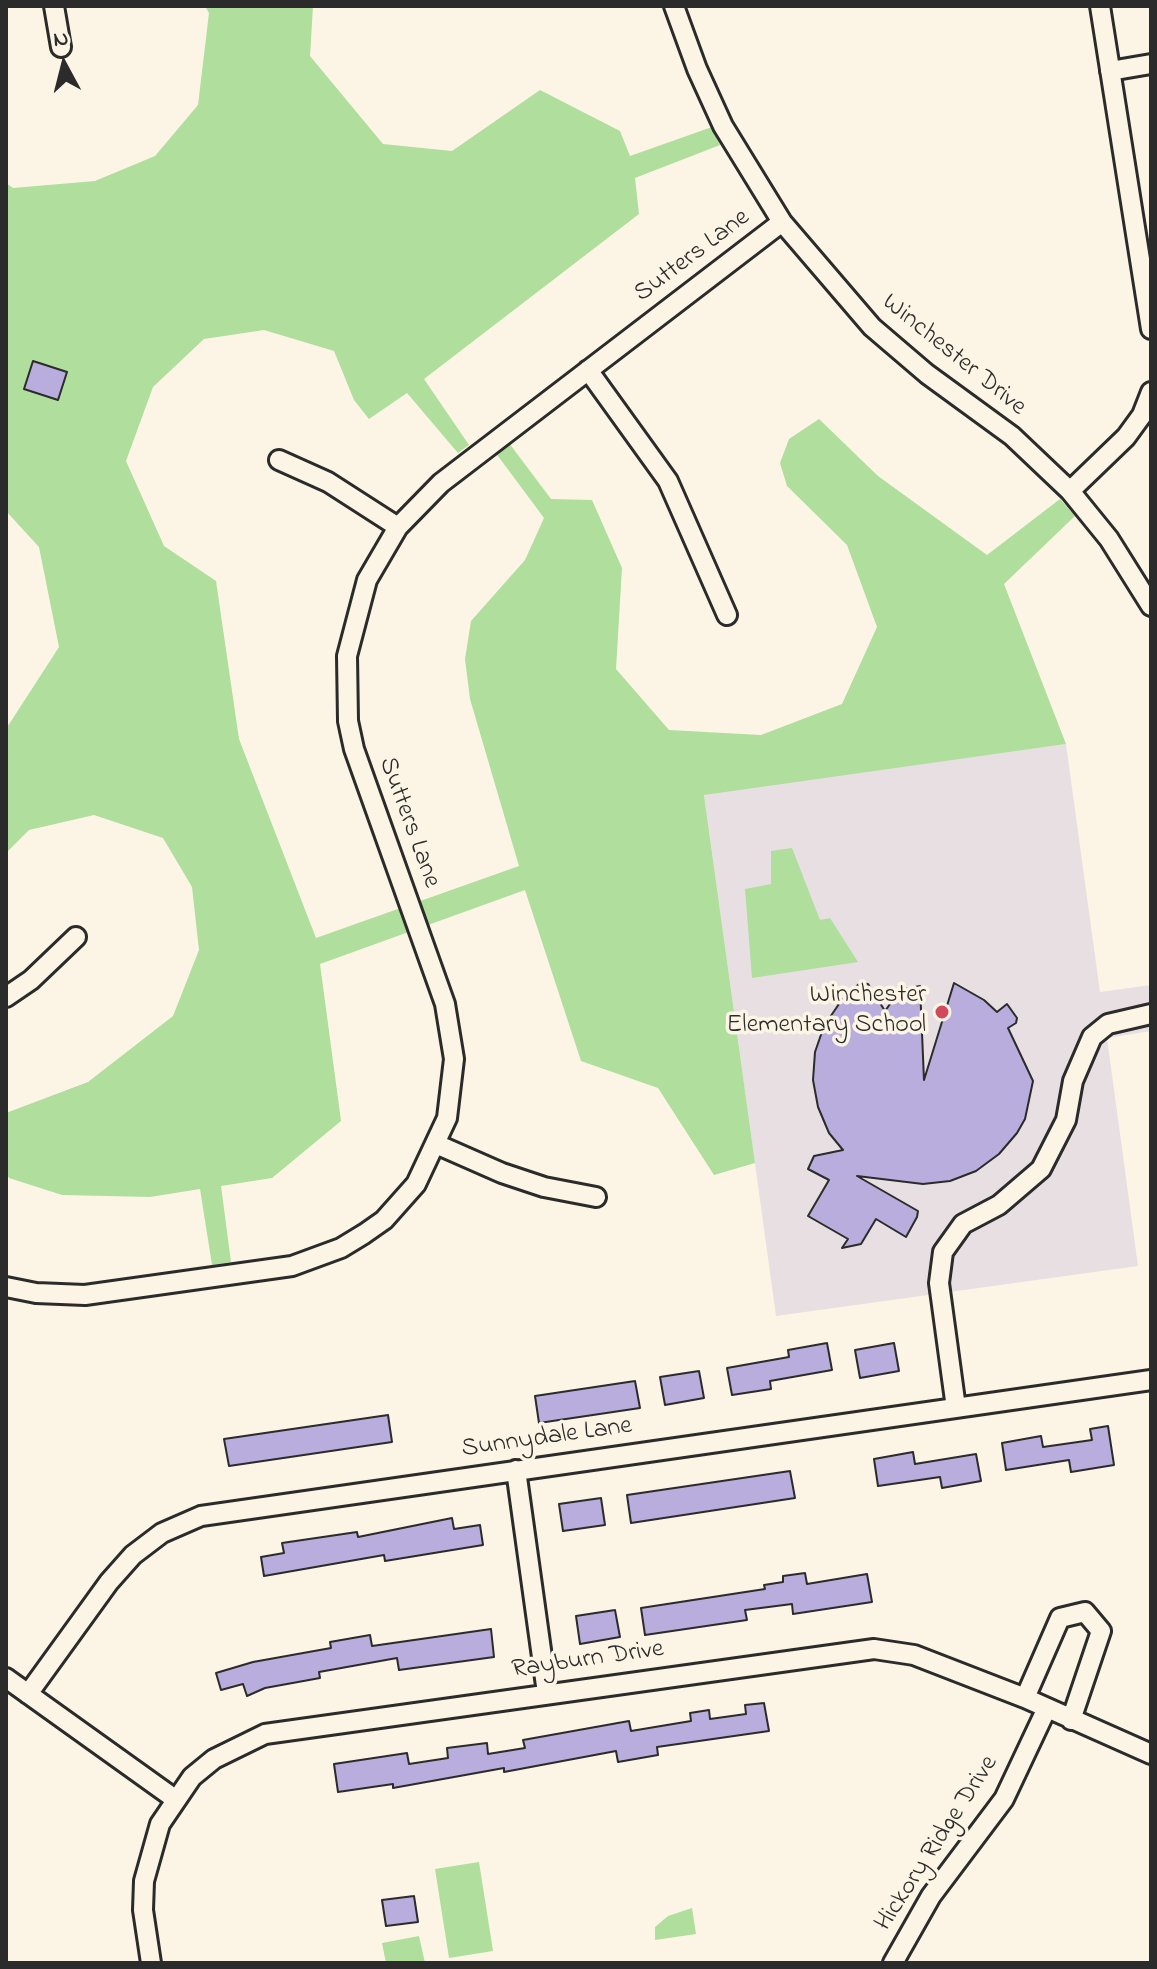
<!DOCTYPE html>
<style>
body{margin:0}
#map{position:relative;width:1157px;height:1969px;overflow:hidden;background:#fcf5e5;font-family:"Indie Flower",sans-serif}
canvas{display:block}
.frame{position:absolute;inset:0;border:8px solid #2b2b2b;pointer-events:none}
.north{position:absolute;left:24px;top:24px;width:80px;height:80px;-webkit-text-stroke:6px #fcf5e5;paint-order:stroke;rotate:353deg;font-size:22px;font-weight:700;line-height:32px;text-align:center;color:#2b2b2b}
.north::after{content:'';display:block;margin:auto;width:28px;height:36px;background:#2b2b2b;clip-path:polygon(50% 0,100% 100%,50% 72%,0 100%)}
</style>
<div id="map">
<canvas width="1157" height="1969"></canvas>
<div class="frame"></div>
<div class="north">N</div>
</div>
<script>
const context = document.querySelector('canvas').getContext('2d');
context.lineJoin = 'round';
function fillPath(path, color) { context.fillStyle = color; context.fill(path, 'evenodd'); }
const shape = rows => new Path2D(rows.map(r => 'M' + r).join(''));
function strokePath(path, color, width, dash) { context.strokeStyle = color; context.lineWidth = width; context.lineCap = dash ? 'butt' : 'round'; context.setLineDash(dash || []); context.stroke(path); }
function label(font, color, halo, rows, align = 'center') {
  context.font = font + ' "Indie Flower",sans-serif'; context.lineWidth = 7; context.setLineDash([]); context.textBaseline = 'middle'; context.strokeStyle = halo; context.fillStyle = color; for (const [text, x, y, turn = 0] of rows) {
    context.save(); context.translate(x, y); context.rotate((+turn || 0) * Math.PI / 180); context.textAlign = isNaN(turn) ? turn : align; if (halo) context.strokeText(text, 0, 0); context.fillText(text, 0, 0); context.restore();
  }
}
fillPath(shape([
 [1066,744,1100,992,1151,985,1151,1031,1107,1038,1138,1266,776,1316,704,794]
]), '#e8dfe3');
fillPath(shape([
 [205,6,313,6,310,56,383,144,452,151,540,90,620,131,630,156,712,127,720,145,635,178,639,214,424,379,469,445,458,453,407,393,369,419,354,400,334,351,264,330,204,339,153,387,126,461,164,546,216,581,239,739,316,938,519,866,470,699,465,659,471,621,525,560,544,518,495,452,509,443,551,499,592,500,622,568,616,669,669,730,761,735,842,704,877,627,847,545,787,486,780,463,789,439,819,419,878,476,987,555,1060,499,1075,516,1004,584,1066,744,704,795,755,1163,714,1175,658,1088,581,1061,525,890,320,964,341,1121,272,1178,221,1186,231,1262,212,1265,200,1189,150,1197,62,1195,9,1178,6,1173,6,1113,88,1082,173,1016,199,950,192,887,163,838,94,815,29,830,6,853,6,729,59,647,39,547,6,511,6,183,13,188,95,181,155,156,198,105,209,13],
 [792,848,820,920,830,918,858,962,752,978,745,889,771,884,771,851],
 [479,1862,493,1951,449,1958,435,1869],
 [692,1908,696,1934,655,1940,655,1927,668,1916],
 [419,1936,425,1963,386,1963,382,1943]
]), '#afde9d');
const building = shape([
 [33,361,67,372,58,400,24,389,33,361],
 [860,983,868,984,885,1011,900,990,920,986,924,1080,954,983,984,1000,997,1012,1007,1004,1017,1018,1016,1023,1008,1028,1033,1081,1025,1119,1017,1133,999,1154,976,1171,950,1181,923,1184,857,1176,918,1211,917,1217,906,1237,876,1219,861,1244,842,1248,848,1239,808,1216,829,1180,808,1169,814,1156,843,1150,829,1133,818,1107,813,1080,815,1052,824,1026,841,1001,860,983],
 [827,1343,832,1370,770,1381,771,1389,732,1395,727,1368,789,1357,788,1350,827,1343],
 [894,1343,899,1371,860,1378,855,1350,894,1343],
 [699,1371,704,1398,665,1405,660,1377,699,1371],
 [635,1381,640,1408,539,1423,535,1396,635,1381],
 [388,1415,392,1442,229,1466,224,1439,388,1415],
 [1108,1426,1114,1465,1071,1472,1069,1460,1006,1470,1002,1443,1041,1436,1043,1447,1092,1440,1090,1429,1108,1426],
 [913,1452,915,1464,976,1454,981,1481,942,1488,940,1477,878,1486,874,1459,913,1452],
 [790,1471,795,1498,631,1523,627,1495,790,1471],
 [601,1498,605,1525,563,1531,559,1504,601,1498],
 [452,1518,454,1529,480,1525,483,1545,385,1561,384,1555,264,1576,261,1557,284,1553,282,1543,357,1532,358,1537,452,1518],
 [805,1573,807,1584,867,1574,872,1602,793,1614,792,1604,745,1610,747,1620,645,1635,641,1608,765,1589,764,1585,783,1582,783,1576,805,1573],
 [615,1610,620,1637,580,1644,576,1616,615,1610],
 [491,1629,494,1657,399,1670,397,1658,319,1672,320,1678,265,1688,247,1696,243,1684,221,1690,216,1673,253,1662,331,1648,330,1642,370,1635,372,1646,491,1629],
 [764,1703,769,1731,657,1747,658,1755,618,1762,616,1751,504,1772,504,1768,393,1788,393,1784,338,1792,334,1764,407,1753,409,1764,448,1758,447,1748,487,1743,488,1754,525,1748,523,1740,629,1721,631,1731,691,1721,690,1713,709,1710,710,1719,746,1714,745,1705,764,1703],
 [414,1896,418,1922,386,1926,382,1900,414,1896]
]);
fillPath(building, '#b9addd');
strokePath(building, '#2b2b2b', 2);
const minor = shape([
 [54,6,61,47],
 [674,6,697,69,723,126,782,222,872,327,927,374,1012,436,1070,491,1109,539,1151,606],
 [1100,6,1151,329],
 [1110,71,1151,64],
 [588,370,668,481,727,615],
 [279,460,328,482,398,527],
 [1070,491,1126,437,1142,415,1151,392],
 [6,997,31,980,76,937],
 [436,1144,502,1173,544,1187,596,1197],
 [6,1287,36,1293,85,1295,292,1266,341,1248,364,1234,384,1220,416,1184,447,1118,454,1059,445,1004,354,749,348,721,347,656,367,580,398,527,441,483,782,222],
 [956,1408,939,1283,943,1252,963,1224,999,1205,1041,1169,1066,1120,1073,1081,1092,1037,1108,1024,1151,1014],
 [516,1470,547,1693],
 [6,1678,175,1799],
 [28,1694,109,1582,133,1555,162,1533,201,1516,1151,1380],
 [1025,1698,1060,1618,1085,1612,1101,1631,1071,1720],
 [151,1963,143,1910,144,1881,160,1824,192,1777,214,1759,265,1734,874,1649,914,1655,1025,1698,1151,1754],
 [893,1963,931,1896,1004,1799,1046,1710]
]);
strokePath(minor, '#2b2b2b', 24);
strokePath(minor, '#fcf5e5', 18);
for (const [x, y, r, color] of [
 [942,1012,8,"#d1495b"]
]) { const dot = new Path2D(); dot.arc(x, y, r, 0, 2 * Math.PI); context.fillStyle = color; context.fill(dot); strokePath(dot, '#fcf5e5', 3); }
label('26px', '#2b2b2b', '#fcf5e5', [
 ["Sutters Lane",693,257,-37],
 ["Winchester Drive",953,356,39],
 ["Sutters Lane",408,823,70],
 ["Sunnydale Lane",547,1439,-8],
 ["Rayburn Drive",588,1661,-8],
 ["Hickory Ridge Drive",938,1844,-57]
]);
label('26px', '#2b2b2b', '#fcf5e5', [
 ["Winchester",926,997],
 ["Elementary School",926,1027]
], 'right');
</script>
